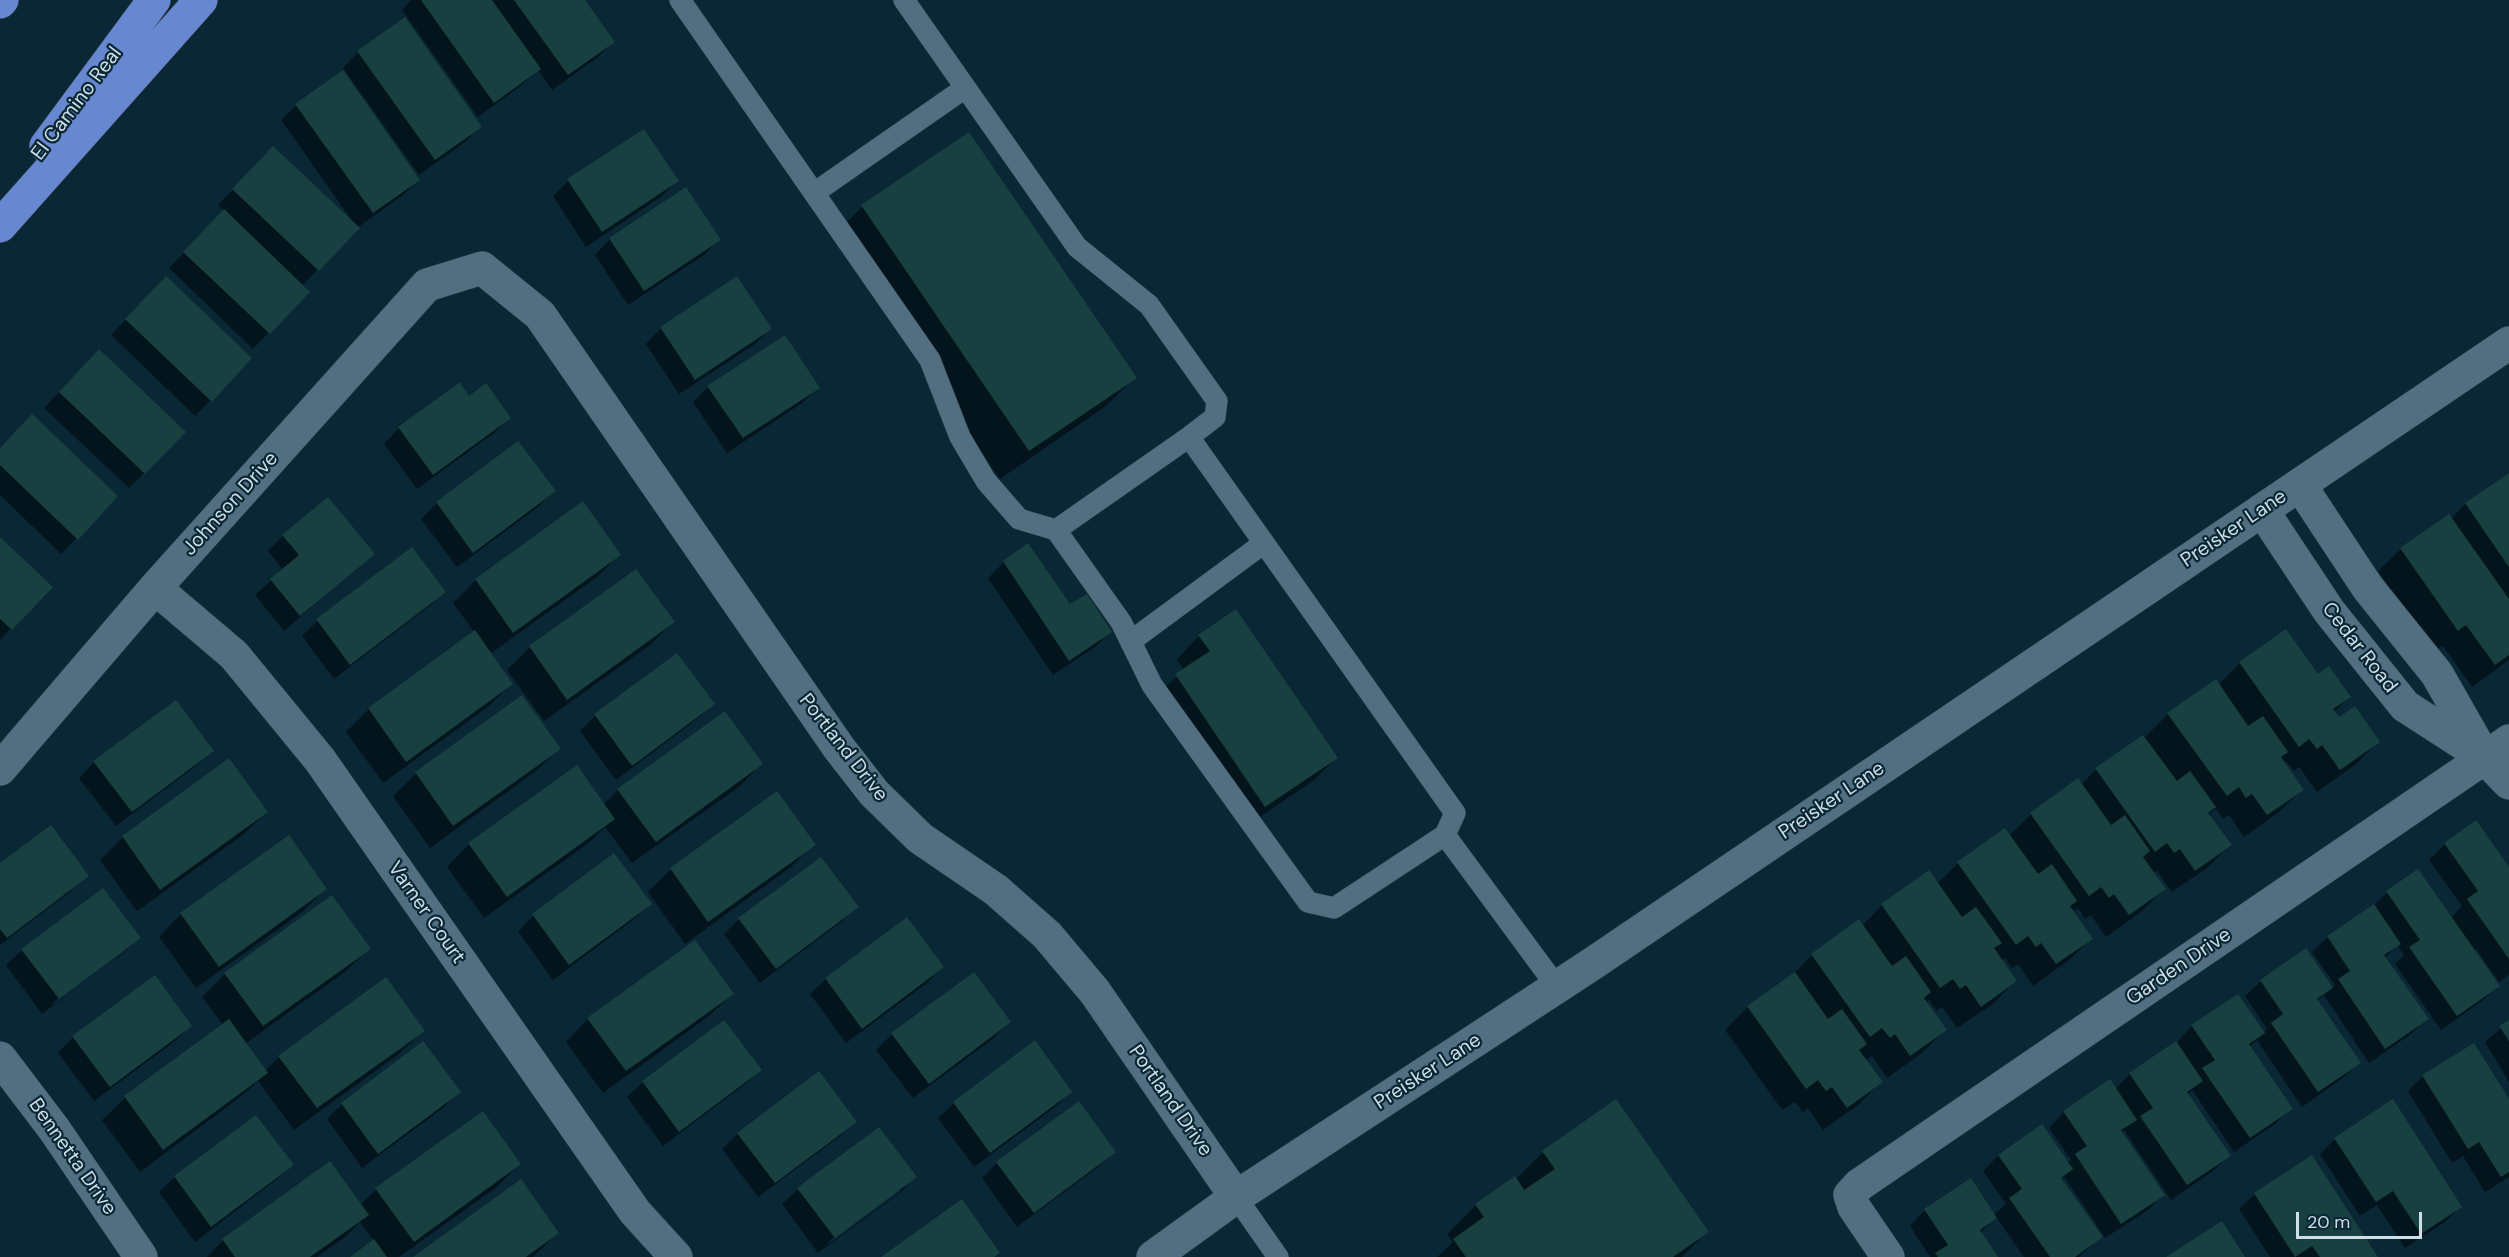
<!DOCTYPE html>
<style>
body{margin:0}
#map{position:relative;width:2509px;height:1257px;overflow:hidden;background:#092735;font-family:"DM Sans",sans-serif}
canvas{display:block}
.scale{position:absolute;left:2296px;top:1212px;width:126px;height:27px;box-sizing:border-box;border:3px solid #cedee7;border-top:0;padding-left:8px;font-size:18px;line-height:21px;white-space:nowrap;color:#cedee7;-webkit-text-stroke:4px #092735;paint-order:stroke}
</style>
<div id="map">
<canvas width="2509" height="1257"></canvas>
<div class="scale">20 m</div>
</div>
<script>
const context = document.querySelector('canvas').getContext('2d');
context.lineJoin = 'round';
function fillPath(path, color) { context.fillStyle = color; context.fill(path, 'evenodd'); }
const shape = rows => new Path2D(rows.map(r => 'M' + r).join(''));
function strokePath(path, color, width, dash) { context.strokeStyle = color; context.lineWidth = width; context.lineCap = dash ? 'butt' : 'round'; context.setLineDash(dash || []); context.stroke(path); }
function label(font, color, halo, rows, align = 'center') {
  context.font = font + ' "DM Sans",sans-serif'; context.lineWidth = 4.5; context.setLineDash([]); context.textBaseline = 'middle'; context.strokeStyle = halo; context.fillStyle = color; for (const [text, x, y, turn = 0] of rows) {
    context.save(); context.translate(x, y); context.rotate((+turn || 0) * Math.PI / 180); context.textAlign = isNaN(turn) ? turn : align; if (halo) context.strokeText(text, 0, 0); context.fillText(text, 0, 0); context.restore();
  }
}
fillPath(shape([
 [411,0,583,0,613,42,598,57,552,90,538,70,523,84,478,117,402,10],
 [358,52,481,126,465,142,419,175,343,68],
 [296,105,418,180,403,195,357,228,302,286,308,292,253,349,169,268,224,211,218,205,258,163,353,222,281,120],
 [568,181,677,181,662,196,586,247,553,196],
 [862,207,1135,377,1106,406,1000,479,833,236],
 [610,239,719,240,704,255,628,305,595,255],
 [151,294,211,400,195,416,111,335],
 [661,328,770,329,755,344,679,394,646,344],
 [84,366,144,473,129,488,44,408],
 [708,387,818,388,802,403,727,453,693,402],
 [469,398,509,418,494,433,417,489,384,444,399,428],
 [518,443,554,491,538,507,457,567,421,519,437,503],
 [0,449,77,538,61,554,0,495],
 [2509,475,2509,660,2472,687,2443,646,2435,652,2378,571,2401,549,2451,519,2465,504],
 [283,536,373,554,284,631,255,595,283,570,268,551],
 [0,539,50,587,0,640],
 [412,549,444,592,428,607,334,679,302,636,317,621],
 [619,555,597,577,490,654,511,684,489,706,383,783,346,732,369,709,474,632,453,603,476,580],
 [1004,562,1069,606,1110,632,1095,647,1053,675,988,578],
 [636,571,673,622,650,645,544,721,507,670,530,647],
 [1199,636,1336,758,1313,781,1242,829,1153,698,1184,670,1177,659],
 [2240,663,2317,676,2349,697,2334,712,2338,719,2378,742,2355,765,2317,792,2299,767,2294,771,2286,761,2283,763,2302,790,2279,812,2244,837,2229,815,2223,819,2216,809,2208,815,2230,845,2207,868,2172,892,2157,871,2153,873,2164,889,2141,912,2106,937,2091,915,2085,919,2078,908,2073,912,2091,939,2068,961,2033,986,2018,964,2012,968,2005,958,2001,961,2015,981,1993,1004,1957,1028,1942,1007,1937,1011,1929,1000,1926,1003,1945,1030,1922,1053,1887,1078,1872,1056,1865,1061,1881,1082,1858,1105,1823,1130,1808,1108,1803,1112,1795,1102,1782,1110,1725,1030,1748,1007,1789,978,1812,955,1862,926,1882,905,1937,884,1958,863,2009,836,2031,814,2081,785,2096,769,2144,738,2168,714,2218,685],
 [522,697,559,749,536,771,430,848,393,796,416,774],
 [713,704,697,719,616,780,580,731,595,716],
 [212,750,196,766,116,826,79,778,94,762],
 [761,764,739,787,632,863,605,827,590,842,484,918,447,867,469,844,603,805,618,790],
 [777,793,814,844,791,867,685,944,648,892,671,869],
 [266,812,243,835,137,911,100,860,123,837],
 [2445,844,2509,870,2509,975,2499,982,2476,949,2473,951,2498,986,2482,1001,2441,1030,2395,964,2404,955,2397,945,2385,958,2427,1019,2411,1034,2369,1063,2324,995,2317,1001,2359,1063,2343,1078,2302,1107,2257,1040,2249,1047,2291,1108,2275,1124,2234,1152,2192,1090,2187,1095,2229,1156,2213,1171,2171,1200,2124,1130,2122,1133,2163,1194,2148,1210,2105,1238,2064,1176,2061,1180,2101,1237,2079,1257,2024,1257,1996,1217,1980,1233,1996,1257,1930,1257,1910,1226,1925,1210,1994,1215,2006,1204,1983,1171,1998,1156,2042,1126,2067,1163,2071,1160,2049,1128,2064,1112,2115,1089,2130,1074,2177,1042,2192,1026,2263,1033,2267,1029,2245,996,2261,981,2305,950,2331,989,2335,985,2312,952,2328,937,2373,906,2387,893,2418,871,2451,918,2462,906,2429,860],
 [614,855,650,904,634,919,553,980,518,931,533,916],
 [0,865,87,876,71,891,0,945],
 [325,889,302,912,196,988,159,937,181,914],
 [103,890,139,938,123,953,42,1014,6,965,22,950],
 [124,949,124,953,53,1005,52,1003],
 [857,907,841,922,760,983,724,934,739,919],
 [369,949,346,971,245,1044,265,1071,279,1057,423,1031,400,1053,294,1130,258,1081,243,1095,140,1172,102,1120,125,1098,223,1025,202,997,225,974],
 [942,967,927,983,846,1043,810,994,826,979],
 [973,974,1009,1022,994,1038,913,1098,876,1050,892,1034],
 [732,994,709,1016,603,1093,566,1042,588,1019],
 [2509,1021,2509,1082,2485,1042],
 [724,1022,760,1070,744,1085,663,1146,627,1097,643,1082],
 [190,1026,175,1041,94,1101,58,1053,73,1037],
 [1034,1042,1070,1092,1055,1107,974,1167,938,1118,954,1103],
 [2423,1076,2509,1103,2509,1177,2485,1192,2463,1156,2452,1163,2408,1091],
 [459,1092,443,1108,362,1168,327,1119,342,1104],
 [483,1113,519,1164,497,1187,399,1257,352,1257,374,1241,360,1222,344,1238,317,1257,207,1257,223,1240,360,1205,376,1190],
 [256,1117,292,1165,276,1180,195,1242,159,1192,175,1177],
 [855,1122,839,1137,758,1197,722,1149,738,1134],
 [879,1129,915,1177,900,1193,818,1253,782,1204,798,1189],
 [900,1188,900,1192,829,1244,828,1242],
 [2335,1139,2460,1207,2445,1222,2405,1248,2377,1205,2360,1216,2320,1154],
 [1114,1151,1098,1167,1017,1227,982,1178,997,1163],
 [1543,1152,1707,1232,1682,1257,1437,1257,1453,1242,1447,1234,1476,1205,1515,1180],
 [2255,1194,2377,1257,2270,1257,2239,1209],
 [557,1233,533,1257,415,1257]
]), '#0007');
fillPath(shape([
 [421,0,492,0,541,69,494,103],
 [514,0,585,0,615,42,568,75],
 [405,17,482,127,435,160,357,51],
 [343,70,420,180,373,213,295,104],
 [644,129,679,181,602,232,567,179],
 [969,132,1137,378,1029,451,861,205],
 [273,146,360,228,319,271,232,189],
 [686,187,721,240,644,291,609,238],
 [224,209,310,292,270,334,183,252],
 [166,276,252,358,212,402,125,319],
 [737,276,772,329,695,380,660,327],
 [785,335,820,388,743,438,707,386],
 [99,349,186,432,145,474,59,392],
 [460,382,469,396,486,383,511,418,433,475,398,427],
 [32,414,118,496,78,540,0,465,0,448],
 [518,441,556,491,473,553,436,502],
 [2509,473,2509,567,2465,503],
 [328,497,375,554,300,616,270,579,299,555,282,535],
 [583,501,621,555,513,633,475,579],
 [2449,514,2509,599,2509,655,2495,665,2466,625,2458,631,2400,548],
 [0,537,53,587,12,630,0,619],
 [1028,543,1070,604,1087,594,1112,632,1069,661,1003,561],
 [412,547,446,592,350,665,316,619],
 [636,569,675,622,567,700,529,646],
 [1236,609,1338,758,1265,807,1175,674,1210,651,1198,635],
 [2286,629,2318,674,2329,666,2351,697,2333,709,2339,717,2355,706,2380,742,2340,770,2322,745,2317,749,2309,739,2299,747,2239,662],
 [475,630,513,684,406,762,368,708],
 [677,653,715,704,632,766,594,714],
 [2216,679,2248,726,2263,716,2288,752,2281,757,2304,790,2267,815,2252,794,2246,798,2239,787,2227,796,2167,713],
 [522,695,561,749,453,826,415,772],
 [176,700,214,751,132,812,93,761],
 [725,711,763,764,656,842,617,789],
 [2143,735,2177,781,2190,771,2216,807,2208,813,2232,845,2195,871,2180,849,2174,853,2167,843,2155,852,2095,768],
 [229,758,268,812,160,890,122,836],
 [577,765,615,819,507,897,468,843],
 [2078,778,2111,825,2125,815,2150,851,2143,857,2166,889,2129,915,2114,894,2109,898,2101,887,2089,896,2030,813],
 [777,791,816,845,708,922,670,868],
 [2476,820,2509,867,2509,959,2467,899,2478,891,2444,843],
 [51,825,89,876,7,938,0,929,0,863],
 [2005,828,2038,874,2052,864,2077,901,2070,906,2093,939,2056,964,2041,943,2036,947,2028,936,2016,945,1957,862],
 [289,835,327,889,219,967,180,913],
 [614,853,652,904,569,965,532,914],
 [821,857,859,907,776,969,738,918],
 [2418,869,2500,986,2457,1016,2409,947,2420,940,2386,891],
 [1929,870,1962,917,1976,907,2002,943,1994,948,2017,981,1981,1007,1966,985,1960,989,1953,979,1940,988,1881,904],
 [103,888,141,938,59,999,21,949],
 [332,895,371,949,263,1026,224,973],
 [2374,904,2401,944,2384,955,2429,1019,2385,1049,2338,979,2350,971,2327,936],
 [907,917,944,967,862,1029,825,978],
 [1859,919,1892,966,1906,956,1931,992,1924,998,1947,1030,1910,1056,1895,1034,1890,1038,1882,1028,1870,1037,1811,954],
 [695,940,734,994,626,1071,587,1018],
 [2306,948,2333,988,2317,999,2361,1063,2318,1092,2271,1023,2283,1014,2260,980],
 [974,972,1011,1022,929,1084,891,1033],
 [1795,972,1828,1019,1842,1009,1867,1044,1859,1050,1883,1082,1847,1108,1832,1087,1826,1091,1818,1080,1806,1089,1747,1006],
 [155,975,192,1026,110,1087,72,1036],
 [386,977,425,1031,317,1108,278,1056],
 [2238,994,2265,1033,2249,1044,2293,1109,2250,1138,2202,1068,2215,1060,2191,1025],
 [229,1019,268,1073,163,1150,124,1096],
 [724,1020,762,1070,679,1132,642,1081],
 [2509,1020,2509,1041,2499,1026],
 [1035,1040,1072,1092,990,1153,953,1102],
 [423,1041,461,1092,378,1154,341,1103],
 [2176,1041,2203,1081,2187,1092,2231,1156,2187,1185,2140,1116,2153,1108,2129,1073],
 [2474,1043,2509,1099,2509,1172,2501,1177,2479,1142,2468,1149,2422,1075],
 [819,1071,857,1122,775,1183,737,1133],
 [2110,1079,2137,1120,2121,1130,2165,1195,2121,1224,2075,1154,2087,1146,2063,1111],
 [1616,1099,1709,1232,1673,1257,1466,1257,1453,1239,1484,1217,1475,1204,1515,1176,1524,1190,1555,1169,1542,1151],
 [2393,1099,2462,1207,2421,1234,2393,1191,2376,1202,2334,1138],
 [1079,1101,1116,1152,1034,1213,996,1162],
 [483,1111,521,1164,414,1242,375,1188],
 [256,1115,294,1165,211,1227,174,1176],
 [2042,1124,2073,1169,2061,1178,2103,1237,2075,1257,2050,1257,2009,1198,2022,1189,1998,1155],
 [879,1127,917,1177,835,1238,797,1188],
 [2312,1155,2339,1197,2378,1257,2320,1257,2312,1246,2295,1257,2254,1193],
 [330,1161,369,1215,310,1257,235,1257,222,1239],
 [1971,1178,1997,1218,1980,1230,1998,1257,1938,1257,1935,1253,1948,1245,1924,1209],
 [521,1179,559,1233,526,1257,413,1257],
 [962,1199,1000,1253,994,1257,881,1257],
 [2222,1221,2245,1257,2166,1257],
 [374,1239,387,1257,350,1257]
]), '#194041');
const service = shape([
 [680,0,930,360,960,437,986,481,1019,519,1056,530,1121,622,1152,685,1308,902,1334,908,1445,835,1455,813,1189,437,1215,417,1217,401,1149,305,1077,247,904,0],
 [814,193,965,88],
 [1056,530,1189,437],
 [1131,641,1264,543],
 [1445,835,1557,987],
 [1236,1197,1278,1257]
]);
const minor = shape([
 [2300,485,2368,588,2437,674,2482,753],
 [2262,510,2329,611,2405,706,2484,757,2509,783],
 [155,588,234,655,320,760,635,1212,676,1257],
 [0,769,155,588,427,285,482,268,540,315,839,748,874,793,920,838,996,890,1047,935,1095,992,1236,1197],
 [0,1058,54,1129,141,1257],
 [1153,1257,1236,1197,1592,964,2509,343],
 [1888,1257,1854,1207,1850,1195,1859,1185,2509,741]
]);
const motorway = shape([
 [0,2,2,0],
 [46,146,154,0],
 [0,226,201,0]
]);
strokePath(service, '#31414a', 22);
strokePath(minor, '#31414a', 34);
strokePath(motorway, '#31414a', 34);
strokePath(service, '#516f80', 21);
strokePath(minor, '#516f80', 33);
strokePath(motorway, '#6887d1', 33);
label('20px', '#cedee7', '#092735', [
 ["El Camino Real",77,104,-53],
 ["Johnson Drive",231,504,-48],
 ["Preisker Lane",2234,529,-34],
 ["Cedar Road",2359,648,52],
 ["Portland Drive",843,748,52],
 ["Preisker Lane",1832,801,-34],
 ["Varner Court",426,913,55],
 ["Garden Drive",2179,967,-34],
 ["Preisker Lane",1428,1072,-33],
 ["Portland Drive",1170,1101,55],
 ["Bennetta Drive",72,1157,55]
]);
</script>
